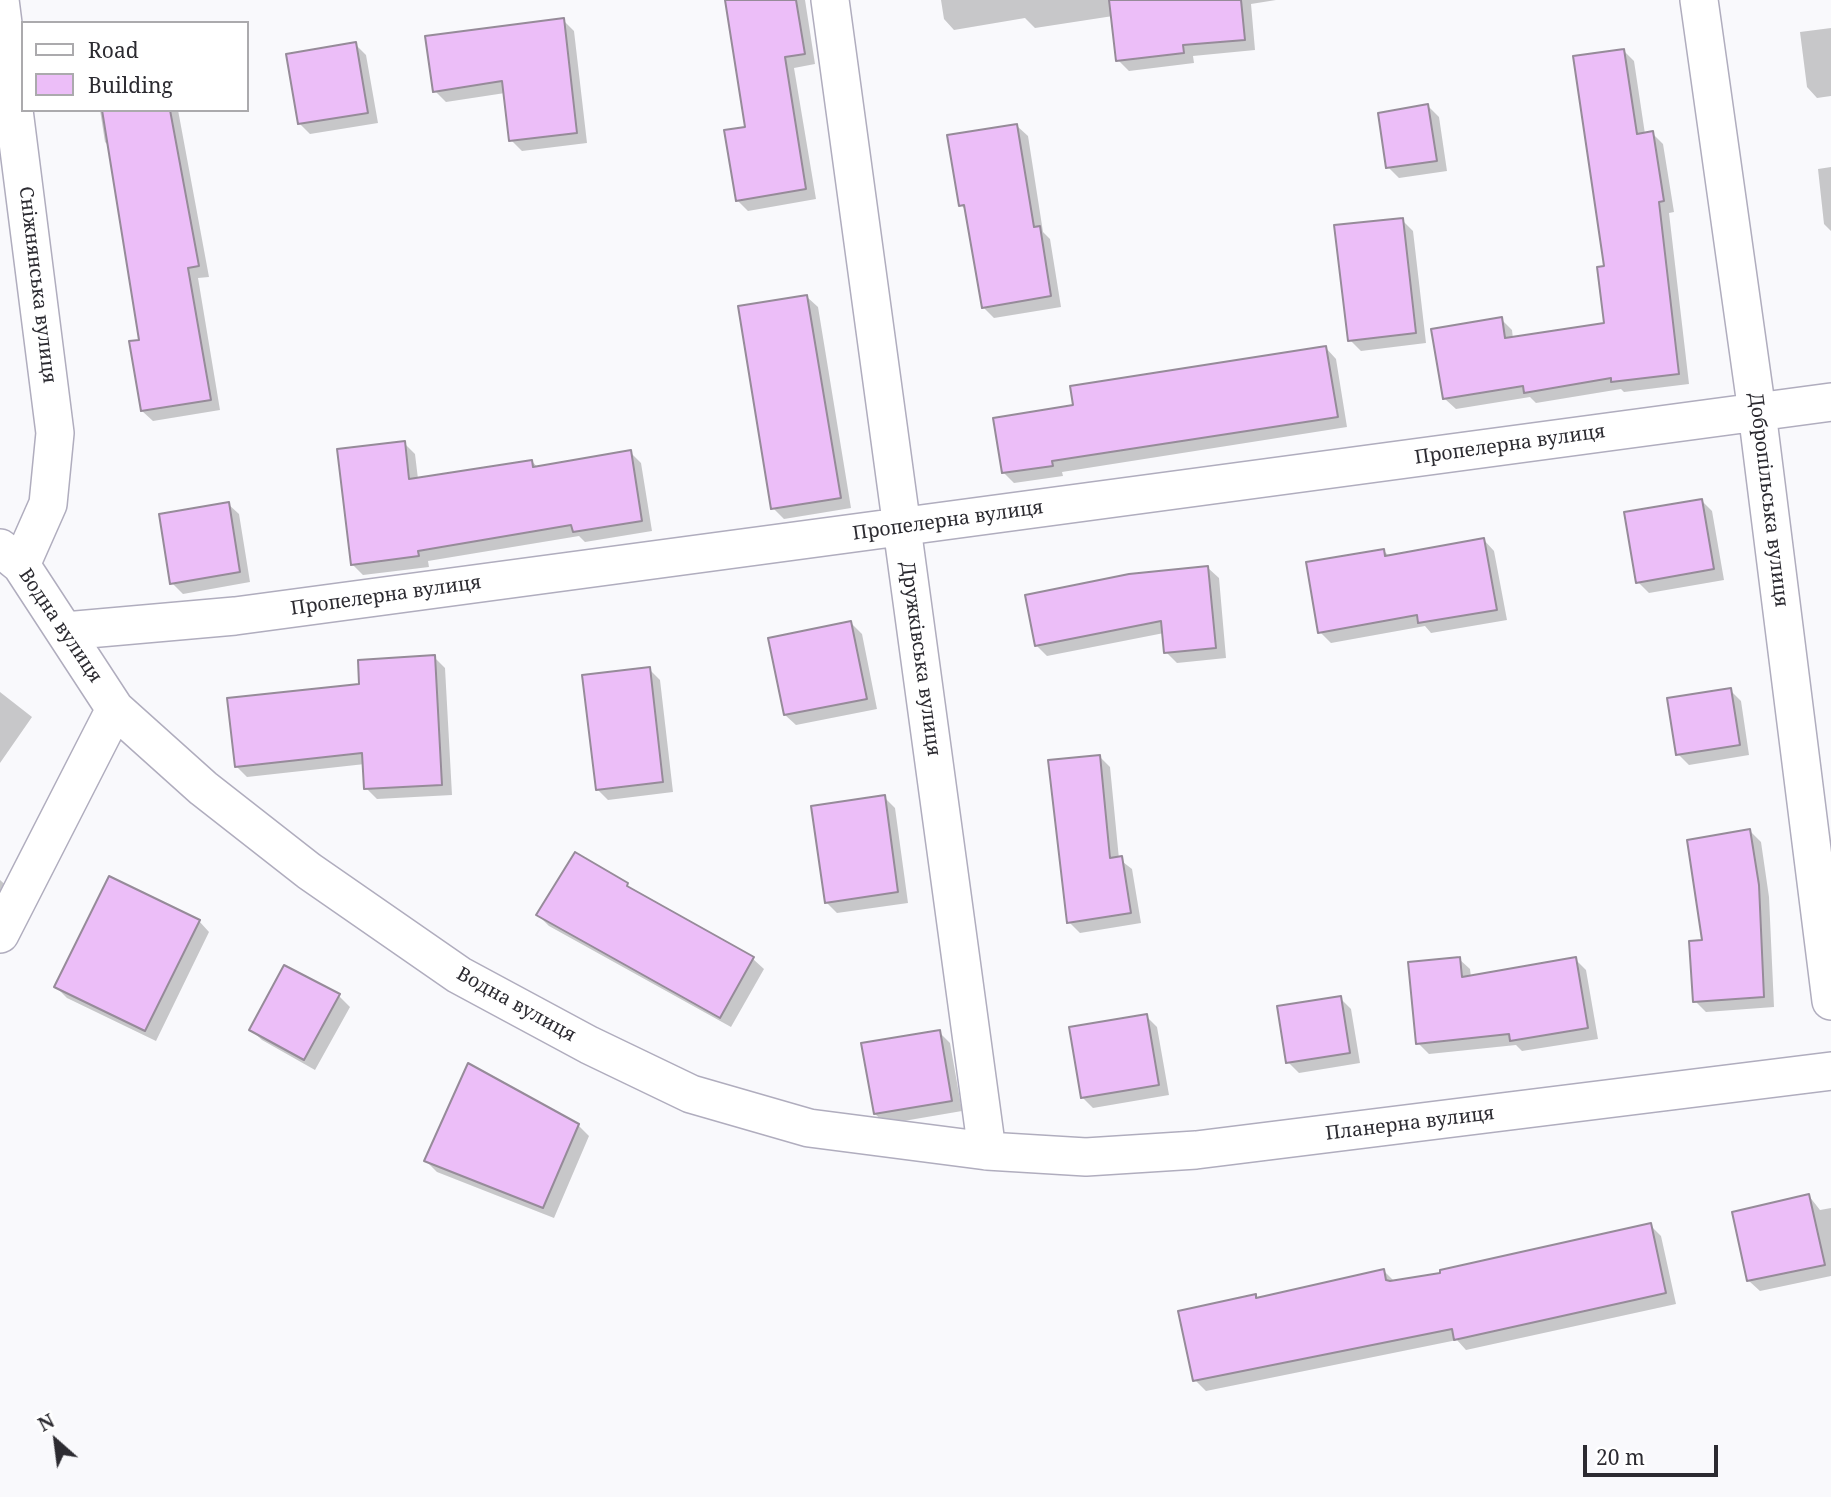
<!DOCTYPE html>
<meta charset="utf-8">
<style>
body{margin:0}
#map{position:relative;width:1831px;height:1497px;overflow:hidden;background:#f9f9fc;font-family:"Noto Serif",serif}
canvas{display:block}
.legend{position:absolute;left:21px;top:21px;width:228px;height:91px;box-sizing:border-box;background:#fff;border:2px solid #abaaad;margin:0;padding:9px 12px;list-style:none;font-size:21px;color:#2c2b31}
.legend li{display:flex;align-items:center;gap:14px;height:35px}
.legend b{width:35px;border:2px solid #abaaad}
.north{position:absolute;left:21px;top:1406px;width:70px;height:70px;-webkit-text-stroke:5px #fff;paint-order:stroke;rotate:332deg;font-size:19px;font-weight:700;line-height:28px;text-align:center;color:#2c2b31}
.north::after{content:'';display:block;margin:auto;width:24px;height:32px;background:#2c2b31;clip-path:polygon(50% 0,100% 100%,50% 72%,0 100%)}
.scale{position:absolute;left:1583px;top:1445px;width:135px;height:32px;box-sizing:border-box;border:4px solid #2c2b31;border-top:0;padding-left:9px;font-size:21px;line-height:24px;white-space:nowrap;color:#2c2b31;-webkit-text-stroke:5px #fff;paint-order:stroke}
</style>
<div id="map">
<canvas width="1831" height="1497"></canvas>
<ul class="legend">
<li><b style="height:9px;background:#fff"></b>Road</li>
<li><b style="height:19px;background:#ecbef8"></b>Building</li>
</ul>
<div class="north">N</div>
<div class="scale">20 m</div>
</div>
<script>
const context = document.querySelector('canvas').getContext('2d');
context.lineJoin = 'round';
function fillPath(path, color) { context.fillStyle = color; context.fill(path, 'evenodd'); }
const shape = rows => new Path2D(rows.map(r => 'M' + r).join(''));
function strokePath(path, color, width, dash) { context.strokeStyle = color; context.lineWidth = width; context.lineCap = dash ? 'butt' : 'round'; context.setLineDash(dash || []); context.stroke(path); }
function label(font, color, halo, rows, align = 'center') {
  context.font = font + ' "Noto Serif",serif'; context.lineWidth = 6; context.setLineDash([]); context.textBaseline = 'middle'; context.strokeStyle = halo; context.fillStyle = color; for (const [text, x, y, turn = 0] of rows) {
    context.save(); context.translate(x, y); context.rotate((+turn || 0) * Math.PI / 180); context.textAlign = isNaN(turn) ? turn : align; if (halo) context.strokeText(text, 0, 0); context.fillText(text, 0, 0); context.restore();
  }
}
fillPath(shape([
 [726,0,805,0,815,64,794,68,816,199,748,211,737,200,747,128],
 [941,0,1276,0,1251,4,1255,50,1193,56,1194,63,1129,71,1118,60,1113,16,1035,28,1025,18,954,30,944,19],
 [563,20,574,31,587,143,522,151,511,140,505,93,446,102,435,91],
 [1831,28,1831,96,1817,98,1807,87,1800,32],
 [355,44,366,55,378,123,310,134,299,123],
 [1623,50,1634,61,1645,134,1652,133,1663,144,1674,212,1669,213,1689,384,1624,392,1621,389,1536,403,1530,397,1456,409,1445,399,1501,319,1512,330,1513,339,1606,325,1606,267],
 [1428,106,1439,117,1447,171,1399,178,1388,167],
 [100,110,178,110,209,277,198,278,220,410,153,421,142,411,141,341,110,147,105,142],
 [1017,126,1028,136,1043,232,1050,239,1061,307,994,318,983,307,967,211,961,205],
 [1831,167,1831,231,1824,224,1818,169],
 [1402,220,1413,231,1426,343,1361,351,1350,340],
 [807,297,818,307,851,508,784,519,773,508],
 [1326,348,1336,359,1347,427,1062,472,1063,476,1014,483,1003,472,1075,406],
 [404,443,415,454,418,479,532,461,538,468,630,452,641,463,652,531,585,542,579,536,428,561,429,567,363,575,352,564],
 [1702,501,1712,511,1724,580,1649,593,1638,582],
 [228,504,239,514,250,582,183,594,172,583],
 [1484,540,1494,551,1507,620,1431,633,1425,626,1331,643,1320,632,1383,550,1390,557],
 [1208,568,1219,578,1226,658,1177,663,1166,652,1164,633,1047,656,1036,645],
 [851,623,862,634,877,709,796,725,785,715],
 [434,657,445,668,452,795,377,799,366,788,365,764,247,777,236,766,361,685],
 [649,669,660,680,673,792,608,800,597,789],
 [1730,690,1741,701,1749,755,1689,765,1678,754],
 [0,692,32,717,0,763],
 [1099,756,1110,767,1119,859,1132,869,1141,923,1080,933,1069,922],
 [884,797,895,808,908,903,837,913,826,902],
 [1750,831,1761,842,1769,897,1774,1007,1706,1012,1695,1001,1704,941],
 [0,880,10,889,0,903],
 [627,885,636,894,753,959,764,969,731,1027,549,926,538,915],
 [199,921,209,932,156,1041,67,998,56,987],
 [1459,959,1470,969,1471,977,1575,959,1586,970,1598,1039,1522,1051,1516,1045,1429,1054,1418,1043],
 [339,996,350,1007,315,1070,262,1040,251,1030],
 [1340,998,1351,1009,1360,1063,1299,1073,1288,1062],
 [1146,1016,1157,1027,1169,1095,1093,1108,1082,1097],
 [939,1032,950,1043,962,1111,886,1124,875,1114],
 [578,1125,589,1136,554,1218,437,1172,426,1161],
 [1809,1196,1820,1210,1831,1208,1831,1276,1760,1291,1749,1281],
 [1650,1225,1661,1236,1676,1304,1466,1350,1457,1340,1206,1391,1195,1380,1255,1296,1259,1299,1384,1271,1395,1282,1442,1275]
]), '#0003');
const building = shape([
 [725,0,796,0,805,54,785,57,806,189,736,201,724,130,745,127,725,0],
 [1109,0,1241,0,1245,40,1183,45,1184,53,1116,61,1109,0],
 [564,18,577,133,509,141,502,81,433,92,425,36,564,18],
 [356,42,368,113,298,124,286,54,356,42],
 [1624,49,1637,134,1653,131,1664,201,1659,202,1679,374,1611,382,1611,378,1524,393,1523,386,1443,399,1431,329,1502,317,1505,338,1604,323,1597,267,1604,266,1573,56,1624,49],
 [1428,104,1437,161,1386,168,1378,113,1428,104],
 [102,110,170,110,199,266,188,268,211,400,141,411,129,341,139,340,102,110],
 [1017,124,1034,227,1040,226,1051,296,982,308,964,205,959,206,947,135,1017,124],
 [1403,218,1416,333,1348,341,1334,225,1403,218],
 [807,295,841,498,771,509,738,306,807,295],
 [1326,346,1338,417,1052,461,1053,466,1002,473,993,418,1073,405,1070,386,1326,346],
 [405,441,409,479,532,460,533,467,631,450,642,521,573,532,571,525,418,551,419,556,351,565,337,449,405,441],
 [1702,499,1714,569,1636,583,1624,512,1702,499],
 [229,502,240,572,170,584,159,514,229,502],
 [1484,538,1497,610,1418,623,1417,615,1318,633,1306,562,1384,549,1385,556,1484,538],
 [1208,566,1216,648,1164,653,1161,621,1035,646,1025,595,1129,574,1208,566],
 [851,621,867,699,784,715,768,638,851,621],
 [435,655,442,785,364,789,362,753,235,767,227,698,359,684,358,660,435,655],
 [650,667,663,782,596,790,582,675,650,667],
 [1731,688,1740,745,1676,755,1667,698,1731,688],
 [1100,755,1110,858,1122,856,1131,913,1067,923,1048,760,1100,755],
 [885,795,898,892,825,903,811,806,885,795],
 [1750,829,1759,885,1764,997,1693,1002,1689,941,1702,940,1687,840,1750,829],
 [575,852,628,883,627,886,754,957,720,1018,536,915,575,852],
 [109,876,200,920,145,1031,54,987,109,876],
 [1460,957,1462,977,1576,957,1588,1028,1510,1041,1509,1034,1416,1044,1408,962,1460,957],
 [284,965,340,994,304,1060,249,1030,284,965],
 [1341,996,1350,1053,1286,1063,1277,1006,1341,996],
 [1147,1014,1159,1085,1081,1098,1069,1027,1147,1014],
 [940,1030,952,1101,874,1114,861,1043,940,1030],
 [468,1063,579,1124,543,1208,424,1161,468,1063],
 [1809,1194,1825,1265,1747,1281,1732,1212,1809,1194],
 [1651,1223,1666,1293,1454,1340,1452,1329,1193,1381,1178,1311,1256,1294,1256,1298,1384,1269,1386,1280,1390,1281,1440,1273,1440,1270,1651,1223]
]);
fillPath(building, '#ecbef8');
strokePath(building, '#968b99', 2);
const minor = shape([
 [0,0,55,433,48,504,21,565],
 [830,0,987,1151],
 [1699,0,1757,412,1831,1001],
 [0,548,21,565,115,709,203,788,309,871,459,975,589,1045,691,1094,809,1128,987,1151,1086,1157,1196,1150,1831,1071],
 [65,631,235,616,1831,402],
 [0,934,115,709]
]);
strokePath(minor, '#b0adbe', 40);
strokePath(minor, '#fff', 37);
label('19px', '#2c2b31', '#fff', [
 ["Сніжнянська вулиця",37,285,83],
 ["Пропелерна вулиця",1510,445,-8],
 ["Добропільська вулиця",1768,500,83],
 ["Пропелерна вулиця",948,521,-8],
 ["Пропелерна вулиця",386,596,-8],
 ["Водна вулиця",60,626,56],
 ["Дружківська вулиця",920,659,82],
 ["Водна вулиця",516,1005,29],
 ["Планерна вулиця",1410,1124,-7]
]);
</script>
